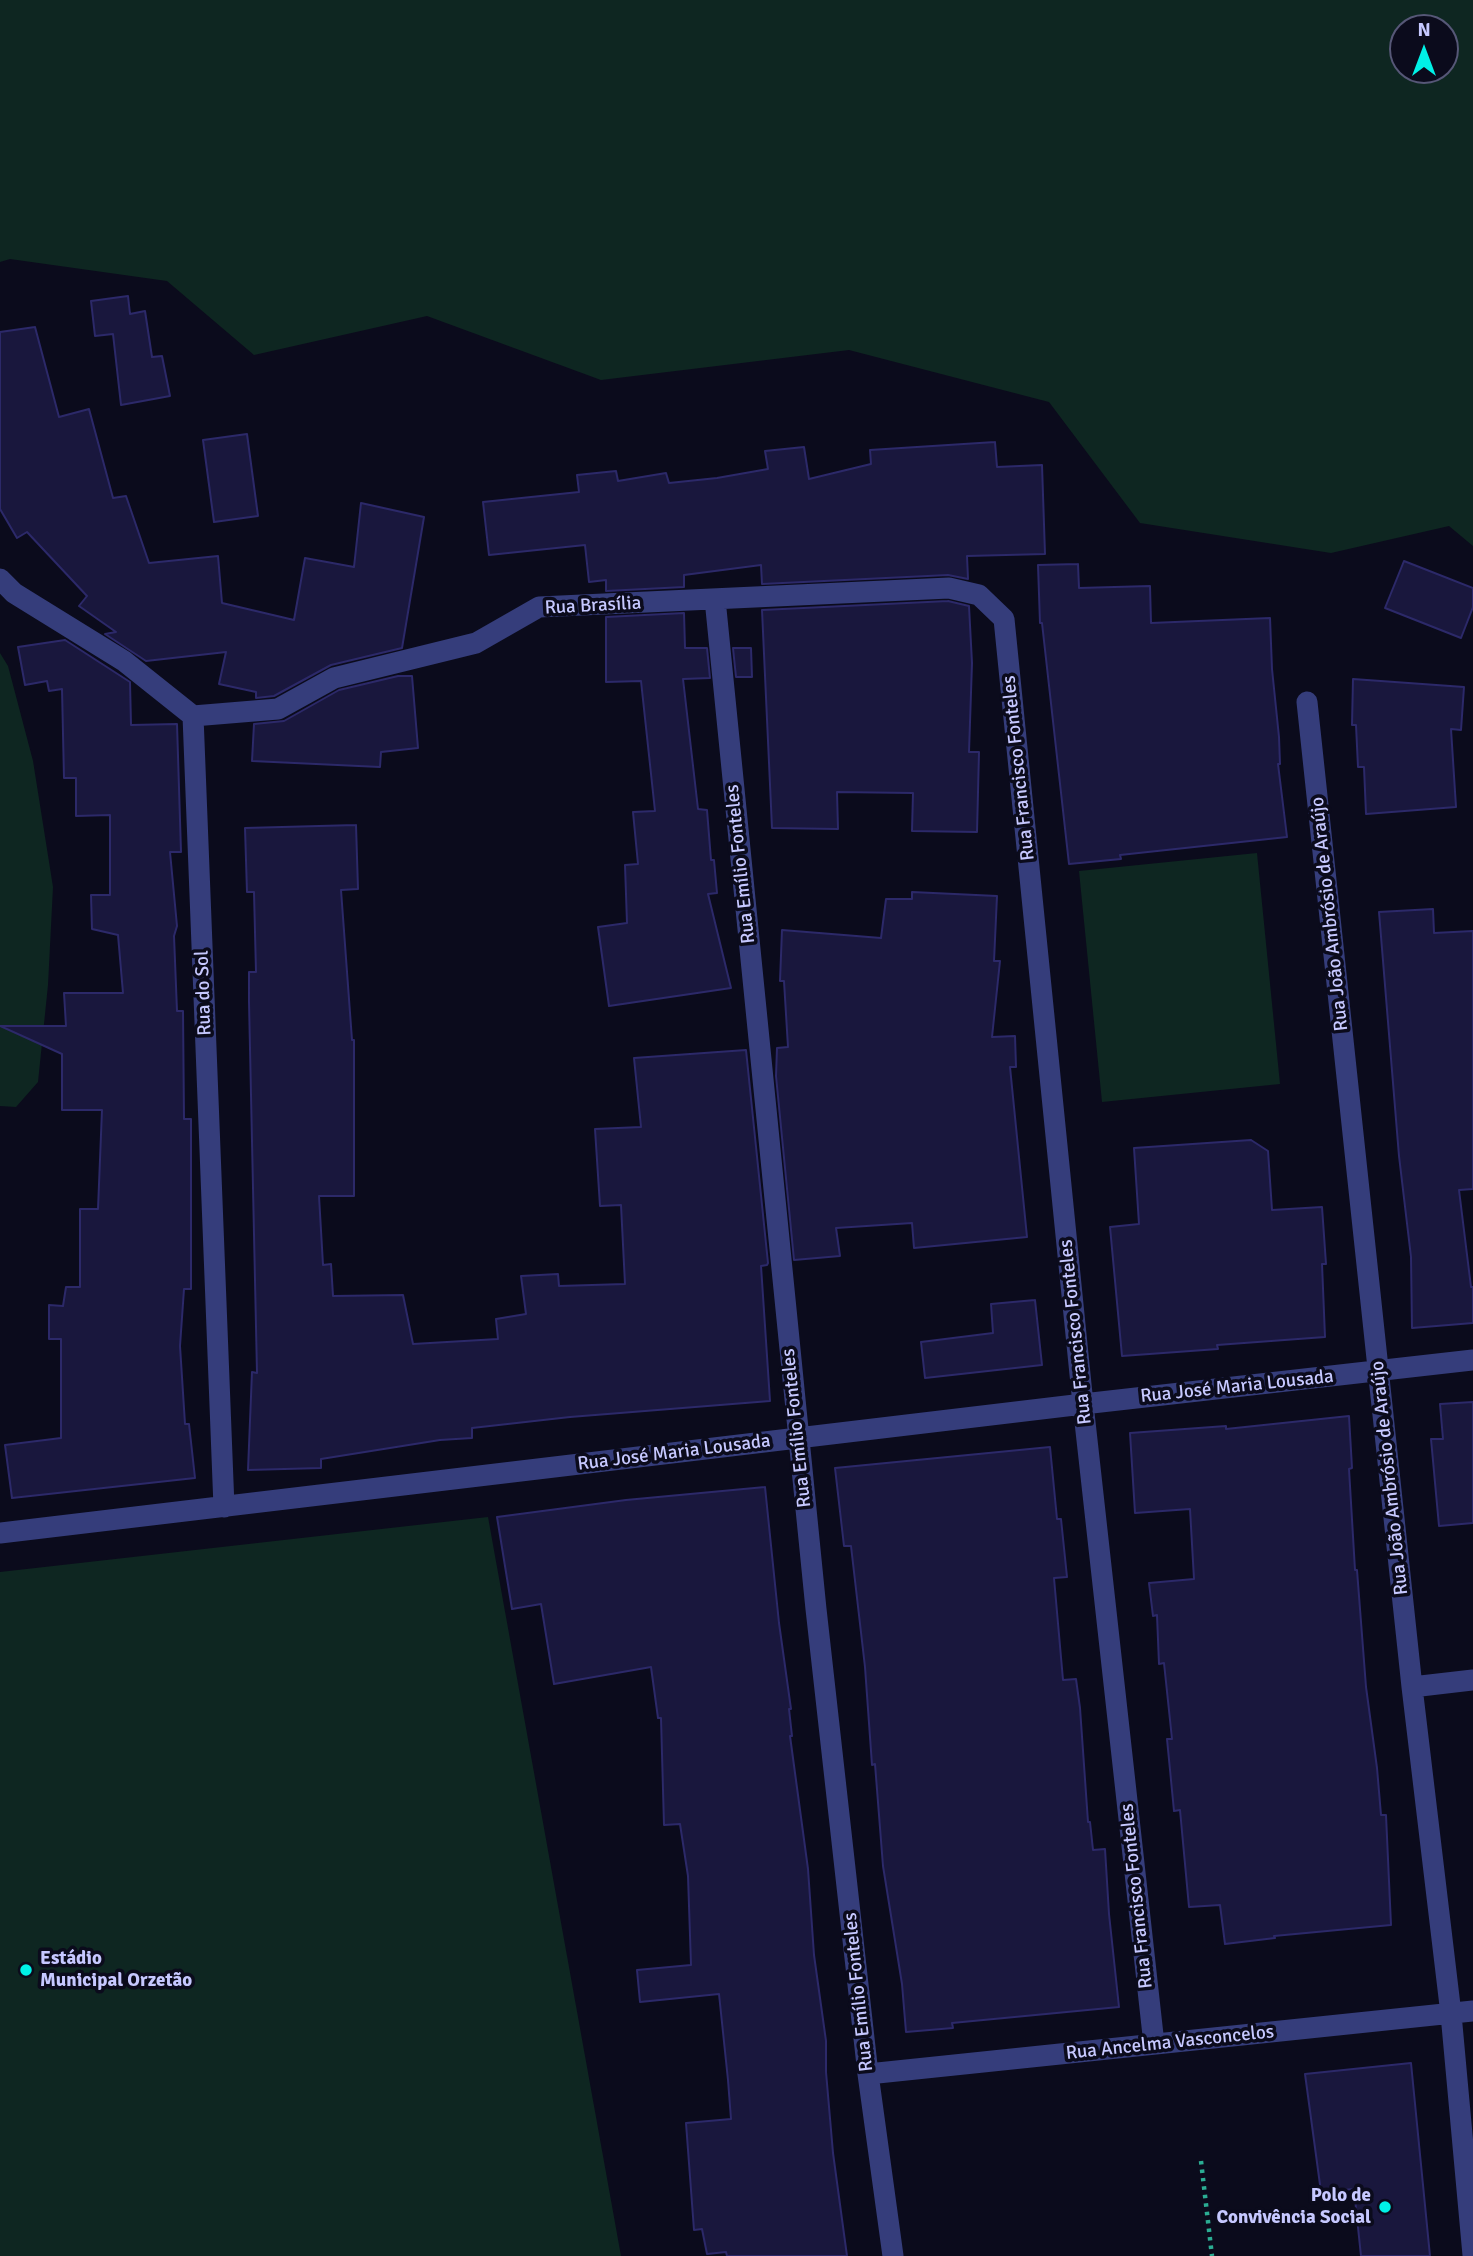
<!DOCTYPE html>
<meta charset="utf-8">
<style>
body{margin:0}
#map{position:relative;width:1473px;height:2256px;overflow:hidden;background:#0b0b1c;font-family:Signika,sans-serif}
canvas{display:block}
.north{position:absolute;left:1389px;top:14px;width:70px;height:70px;box-sizing:border-box;background:#0b0b1c;border:2px solid #565777;border-radius:50%;rotate:0deg;font-size:19px;font-weight:700;line-height:28px;text-align:center;color:#c6c8ff}
.north::after{content:'';display:block;margin:auto;width:24px;height:32px;background:#00f1e6;clip-path:polygon(50% 0,100% 100%,50% 72%,0 100%)}
</style>
<div id="map">
<canvas width="1473" height="2256"></canvas>
<div class="north">N</div>
</div>
<script>
const context = document.querySelector('canvas').getContext('2d');
context.lineJoin = 'round';
function fillPath(path, color) { context.fillStyle = color; context.fill(path, 'evenodd'); }
const shape = rows => new Path2D(rows.map(r => 'M' + r).join(''));
function strokePath(path, color, width, dash) { context.strokeStyle = color; context.lineWidth = width; context.lineCap = dash ? 'butt' : 'round'; context.setLineDash(dash || []); context.stroke(path); }
function label(font, color, halo, rows, align = 'center') {
  context.font = font + ' Signika,sans-serif'; context.lineWidth = 7; context.setLineDash([]); context.textBaseline = 'middle'; context.strokeStyle = halo; context.fillStyle = color; for (const [text, x, y, turn = 0] of rows) {
    context.save(); context.translate(x, y); context.rotate((+turn || 0) * Math.PI / 180); context.textAlign = isNaN(turn) ? turn : align; if (halo) context.strokeText(text, 0, 0); context.fillText(text, 0, 0); context.restore();
  }
}
fillPath(shape([
 [0,0,1473,0,1473,546,1449,526,1331,553,1140,523,1049,402,849,350,601,380,427,316,254,355,167,281,10,259,0,262],
 [1403,28,1445,28,1445,70,1403,70],
 [0,653,8,666,33,761,53,887,48,985,38,1082,16,1107,0,1106],
 [1257,853,1280,1084,1102,1102,1079,871],
 [488,1517,621,2256,0,2256,0,1572]
]), '#0e2621');
const building = shape([
 [128,296,130,314,145,311,152,357,162,356,170,396,121,405,113,334,95,336,91,301,128,296],
 [35,327,59,417,89,409,113,498,126,496,149,563,218,556,222,603,294,620,305,558,354,567,361,503,424,517,402,648,331,665,274,696,256,698,256,692,219,684,226,652,146,661,105,634,116,632,79,606,87,596,27,532,17,538,0,509,0,332,35,327],
 [247,434,258,516,214,522,203,440,247,434],
 [995,442,997,467,1042,465,1045,554,967,556,968,579,948,575,762,584,761,565,684,575,684,587,606,591,606,580,589,582,585,545,489,555,483,502,579,492,577,475,616,471,618,481,666,473,669,483,717,478,768,469,765,451,804,447,809,479,871,464,870,450,995,442],
 [1404,561,1473,588,1473,607,1461,638,1385,608,1404,561],
 [1078,564,1079,588,1150,586,1151,623,1270,618,1272,669,1279,737,1280,764,1278,764,1287,837,1120,855,1121,859,1069,864,1042,623,1040,623,1038,565,1078,564],
 [948,601,969,606,972,663,969,752,979,752,977,832,912,831,913,793,837,792,838,829,772,828,762,610,948,601],
 [684,613,685,648,707,648,710,678,683,679,698,809,707,810,711,860,714,860,717,893,708,894,731,988,609,1006,598,927,627,923,625,865,638,864,633,812,655,811,641,681,606,682,606,617,684,613],
 [65,640,130,682,131,725,177,724,181,852,170,852,177,926,174,936,177,1011,183,1011,184,1119,191,1119,191,1289,184,1289,180,1346,185,1424,189,1424,195,1478,12,1498,5,1445,61,1438,61,1339,49,1339,49,1305,63,1306,66,1287,80,1287,80,1209,98,1209,102,1110,62,1110,62,1054,0,1026,66,1026,64,993,123,993,118,935,92,929,91,895,110,895,110,815,76,816,76,778,64,778,62,689,49,691,47,681,25,685,18,647,65,640],
 [733,648,751,648,752,677,736,677,733,648],
 [398,676,412,676,418,748,381,752,380,767,252,761,254,724,284,721,339,690,398,676],
 [1353,679,1464,687,1461,730,1451,729,1456,807,1366,814,1364,767,1358,767,1356,725,1352,725,1353,679],
 [356,825,358,889,341,890,352,1040,354,1040,354,1196,319,1196,323,1265,331,1264,333,1296,403,1295,413,1344,498,1339,496,1319,526,1314,521,1276,558,1274,559,1286,625,1284,621,1205,600,1206,595,1129,641,1127,634,1058,746,1050,768,1263,767,1265,761,1266,770,1401,570,1417,472,1428,472,1438,440,1440,321,1459,321,1468,248,1470,252,1372,257,1373,249,1002,249,972,256,972,254,892,247,892,245,828,356,825],
 [912,892,997,896,994,961,1000,961,992,1037,1015,1036,1016,1067,1010,1067,1027,1237,914,1248,912,1223,836,1228,840,1256,794,1260,776,1076,777,1048,788,1047,784,981,780,981,782,930,881,938,886,899,912,899,912,892],
 [1433,909,1434,933,1473,931,1473,1189,1459,1190,1471,1287,1473,1287,1473,1323,1412,1328,1411,1257,1399,1156,1379,912,1433,909],
 [1251,1140,1268,1151,1272,1210,1322,1207,1326,1264,1322,1264,1325,1337,1217,1345,1218,1349,1122,1356,1110,1227,1139,1224,1134,1148,1251,1140],
 [1035,1300,1042,1365,925,1378,921,1342,993,1333,991,1304,1035,1300],
 [1473,1402,1473,1523,1439,1526,1431,1439,1443,1439,1440,1404,1473,1402],
 [1349,1416,1352,1468,1349,1469,1355,1570,1357,1570,1366,1687,1377,1768,1381,1815,1386,1815,1391,1925,1274,1936,1275,1938,1225,1944,1220,1905,1189,1907,1180,1810,1174,1811,1167,1739,1172,1739,1164,1663,1159,1664,1157,1615,1153,1616,1149,1583,1194,1579,1190,1509,1135,1513,1130,1433,1226,1426,1226,1429,1349,1416],
 [1050,1447,1057,1519,1061,1519,1067,1577,1054,1578,1063,1680,1076,1679,1080,1708,1088,1822,1090,1822,1093,1850,1105,1849,1109,1914,1119,2007,952,2023,953,2028,906,2032,902,1984,883,1866,875,1764,872,1765,865,1667,851,1546,844,1546,835,1468,1050,1447],
 [765,1487,779,1623,791,1709,789,1709,792,1736,790,1736,808,1869,814,1955,826,2041,826,2072,833,2153,847,2256,727,2256,726,2252,707,2254,702,2229,694,2230,686,2123,731,2119,728,2080,719,1994,640,2002,637,1970,691,1965,688,1876,680,1824,664,1825,661,1718,658,1718,651,1667,554,1684,541,1604,512,1609,497,1517,626,1500,765,1487],
 [1411,2063,1430,2256,1361,2256,1354,2189,1321,2192,1305,2074,1411,2063]
]);
fillPath(building, '#19173d');
strokePath(building, '#2c2969', 2);
strokePath(shape([
 [1201,2161,1212,2256]
]), '#2bad93', 4.5, [3.5, 5]);
strokePath(shape([
 [0,579,14,593,124,661,193,716,224,1507],
 [715,599,816,1609,868,2074,893,2256],
 [1307,702,1412,1687,1451,2014,1473,2255],
 [193,716,278,709,334,678,476,643,539,607,949,588,979,595,1004,619,1083,1404,1154,2044],
 [0,1533,1083,1404,1473,1360],
 [1412,1687,1473,1680],
 [868,2074,1473,2011]
]), '#353d7b', 21);
for (const [x, y, r, color] of [
 [26,1970,7,"#00f1e6"],
 [1385,2207,7,"#00f1e6"]
]) { const dot = new Path2D(); dot.arc(x, y, r, 0, 2 * Math.PI); context.fillStyle = color; context.fill(dot); strokePath(dot, '#0b0b1c', 2.5); }
label('19px', '#c6c8ff', '#0b0b1c', [
 ["Rua Brasília",593,606,-3],
 ["Rua Francisco Fonteles",1019,768,-96],
 ["Rua Emílio Fonteles",741,864,-96],
 ["Rua João Ambrósio de Araújo",1330,914,-96],
 ["Rua do Sol",204,993,-92],
 ["Rua Francisco Fonteles",1076,1332,-96],
 ["Rua José Maria Lousada",1237,1387,-6],
 ["Rua Emílio Fonteles",797,1428,-96],
 ["Rua José Maria Lousada",674,1453,-7],
 ["Rua João Ambrósio de Araújo",1390,1478,-96],
 ["Rua Francisco Fonteles",1137,1896,-96],
 ["Rua Emílio Fonteles",859,1992,-96],
 ["Rua Ancelma Vasconcelos",1170,2043,-6]
]);
label('bold 19px', '#c6c8ff', '#0b0b1c', [
 ["Estádio",40,1959],
 ["Municipal Orzetão",40,1981],
 ["Polo de",1371,2196,"right"],
 ["Convivência Social",1371,2218,"right"]
], 'left');
</script>
